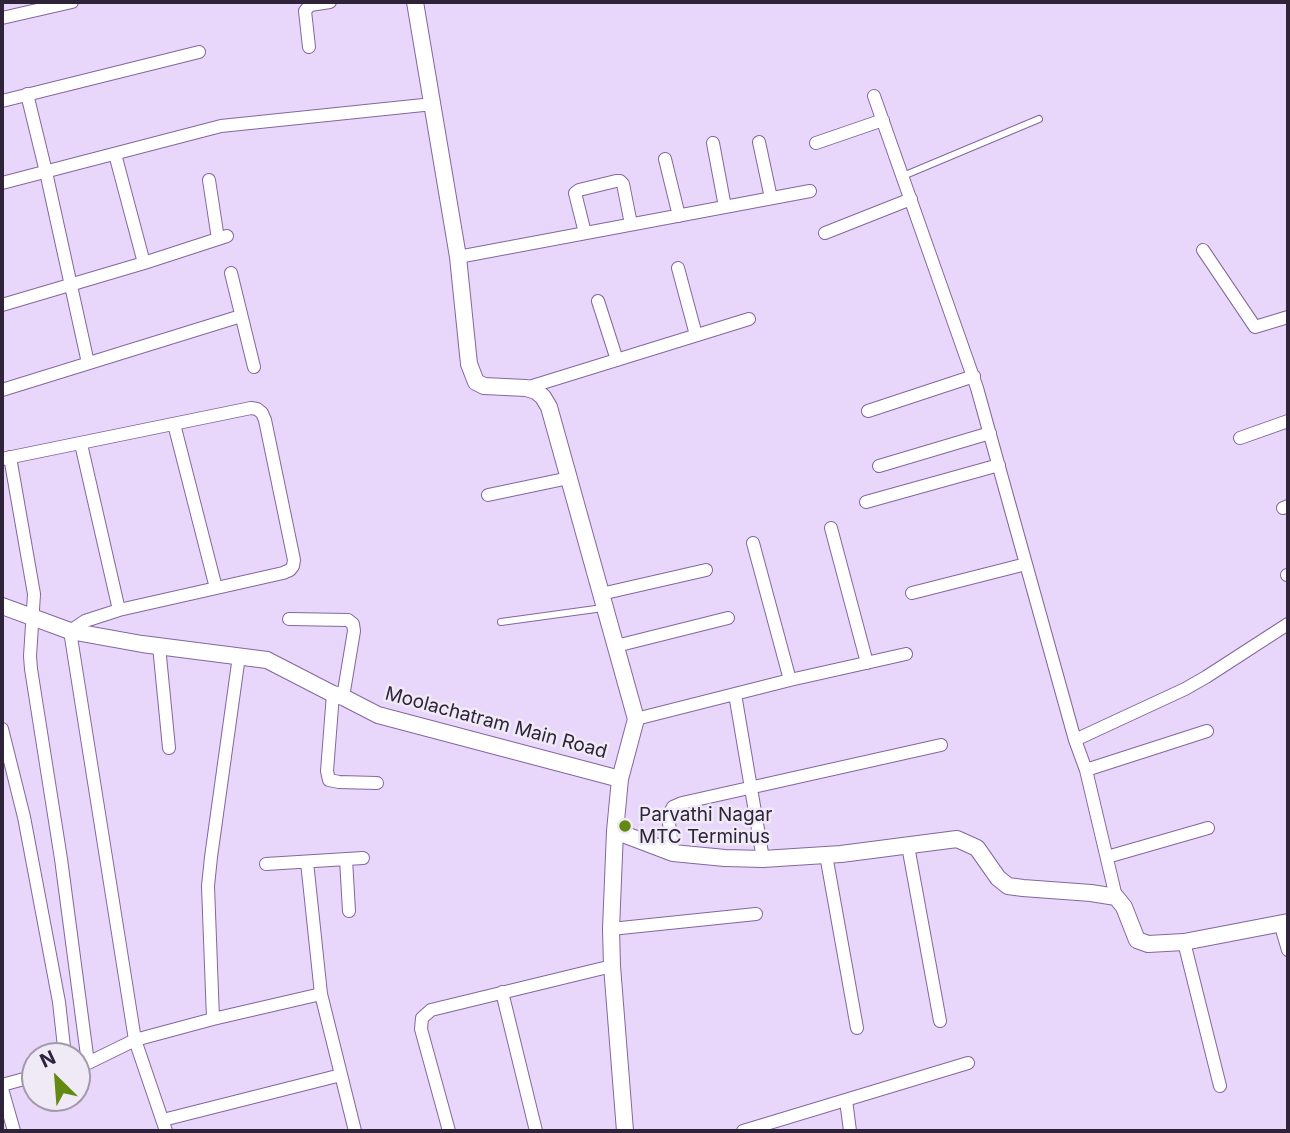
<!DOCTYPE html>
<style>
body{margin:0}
#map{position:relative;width:1290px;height:1133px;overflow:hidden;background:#e9d7fb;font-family:Inter,sans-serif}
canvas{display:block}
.frame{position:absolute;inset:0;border:4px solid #2f233a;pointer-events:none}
.north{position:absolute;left:21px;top:1042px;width:70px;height:70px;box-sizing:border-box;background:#efeaf6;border:2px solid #a29aab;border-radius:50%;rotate:335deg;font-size:19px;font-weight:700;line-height:28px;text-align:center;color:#2f233a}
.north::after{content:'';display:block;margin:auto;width:24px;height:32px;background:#628912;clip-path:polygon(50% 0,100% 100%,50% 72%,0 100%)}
</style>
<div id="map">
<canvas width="1290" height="1133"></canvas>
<div class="frame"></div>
<div class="north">N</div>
</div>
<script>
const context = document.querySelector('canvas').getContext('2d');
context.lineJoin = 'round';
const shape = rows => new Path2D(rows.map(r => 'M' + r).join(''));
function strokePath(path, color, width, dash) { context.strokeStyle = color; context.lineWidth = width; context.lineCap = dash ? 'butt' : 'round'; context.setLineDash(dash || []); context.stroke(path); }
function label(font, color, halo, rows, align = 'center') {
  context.font = font + ' Inter,sans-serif'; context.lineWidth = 5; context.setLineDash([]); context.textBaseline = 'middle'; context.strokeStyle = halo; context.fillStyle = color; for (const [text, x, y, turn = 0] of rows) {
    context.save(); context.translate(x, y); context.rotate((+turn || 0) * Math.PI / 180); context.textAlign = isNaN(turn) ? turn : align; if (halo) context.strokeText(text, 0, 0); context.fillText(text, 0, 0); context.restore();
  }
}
const service = shape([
 [903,176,1039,119],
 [501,622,603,608]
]);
const minor = shape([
 [2,18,72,2],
 [309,47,305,11,310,5,330,2],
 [27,94,46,172,88,363],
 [874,96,977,388,1075,740,1086,770,1116,897],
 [2,101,199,52],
 [759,142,771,198],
 [713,143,725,207],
 [816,143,883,120],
 [115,154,144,263],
 [665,159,679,216],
 [209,180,218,239],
 [2,183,221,126,433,104],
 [585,233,575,193,579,190,616,181,620,181,623,184,631,224],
 [825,233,911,199],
 [1203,250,1255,327,1288,317],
 [458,257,810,191],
 [678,268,696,335],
 [231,273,254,367],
 [598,301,617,360],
 [2,305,144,263,227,236],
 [526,388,749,319],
 [2,390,241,316],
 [868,411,974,376],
 [174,424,216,588],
 [1240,438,1288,421],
 [81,444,119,610],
 [10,457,34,594,30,656,31,669,61,859,88,1063],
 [2,459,251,408,257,409,262,413,265,420,294,560,293,566,290,570,283,573,119,610,85,621,70,631,135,1040,166,1131],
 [879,466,990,433],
 [488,495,569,478],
 [866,502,999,465],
 [1283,508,1288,506],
 [831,528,867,663],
 [753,543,790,680],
 [1287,575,1288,575],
 [912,593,1026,564],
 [601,594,706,570],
 [289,619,348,620,353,624,354,631,343,697],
 [159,646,169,748],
 [616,646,728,618],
 [333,694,327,771,329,780,339,782,377,783],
 [735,694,763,859],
 [636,719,790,680,906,654],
 [2,729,24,817,59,1002,65,1056],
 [1075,740,1185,689,1206,677,1288,624],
 [1086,770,1207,731],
 [908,846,940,1021],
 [673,853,668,816,673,807,682,803,941,745],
 [826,855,857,1028],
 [1107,857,1208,828],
 [346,859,349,911],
 [307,862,321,994,355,1131],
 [266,864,363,858],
 [1280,923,1288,950],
 [611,929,756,914],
 [1184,942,1220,1086],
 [502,992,536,1131],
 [213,1019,208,886,211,857,239,656],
 [77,1066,88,1063,135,1040,213,1019,321,994],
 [2,1085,35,1076],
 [2,1089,14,1131],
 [846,1100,850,1131],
 [163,1120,341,1075],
 [449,1131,421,1029,422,1018,431,1010,612,966],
 [743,1131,968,1063]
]);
const tertiary = shape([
 [415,2,458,257,469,364,476,382,484,386,526,388,536,391,543,397,549,407,636,719,620,779,615,831,611,929,612,966,625,1131],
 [2,606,70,631,142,644,267,660,333,694,343,697,378,715,620,779],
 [615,831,673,853,725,858,763,859,841,854,957,839,977,848,998,878,1008,886,1023,888,1091,893,1116,897,1124,907,1137,940,1148,944,1184,942,1288,922]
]);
strokePath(service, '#83679d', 8);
strokePath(minor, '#83679d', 14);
strokePath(tertiary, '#83679d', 18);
strokePath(service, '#fff', 6);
strokePath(minor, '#fff', 12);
strokePath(tertiary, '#fff', 16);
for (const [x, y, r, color] of [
 [625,826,7,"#628912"]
]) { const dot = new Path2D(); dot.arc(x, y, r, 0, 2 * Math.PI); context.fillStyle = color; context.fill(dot); strokePath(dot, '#efeaf6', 2.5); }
label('19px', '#2f233a', '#efeaf6', [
 ["Moolachatram Main Road",496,723,15]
]);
label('19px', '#2f233a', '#efeaf6', [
 ["Parvathi Nagar",639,815],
 ["MTC Terminus",639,837]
], 'left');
</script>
